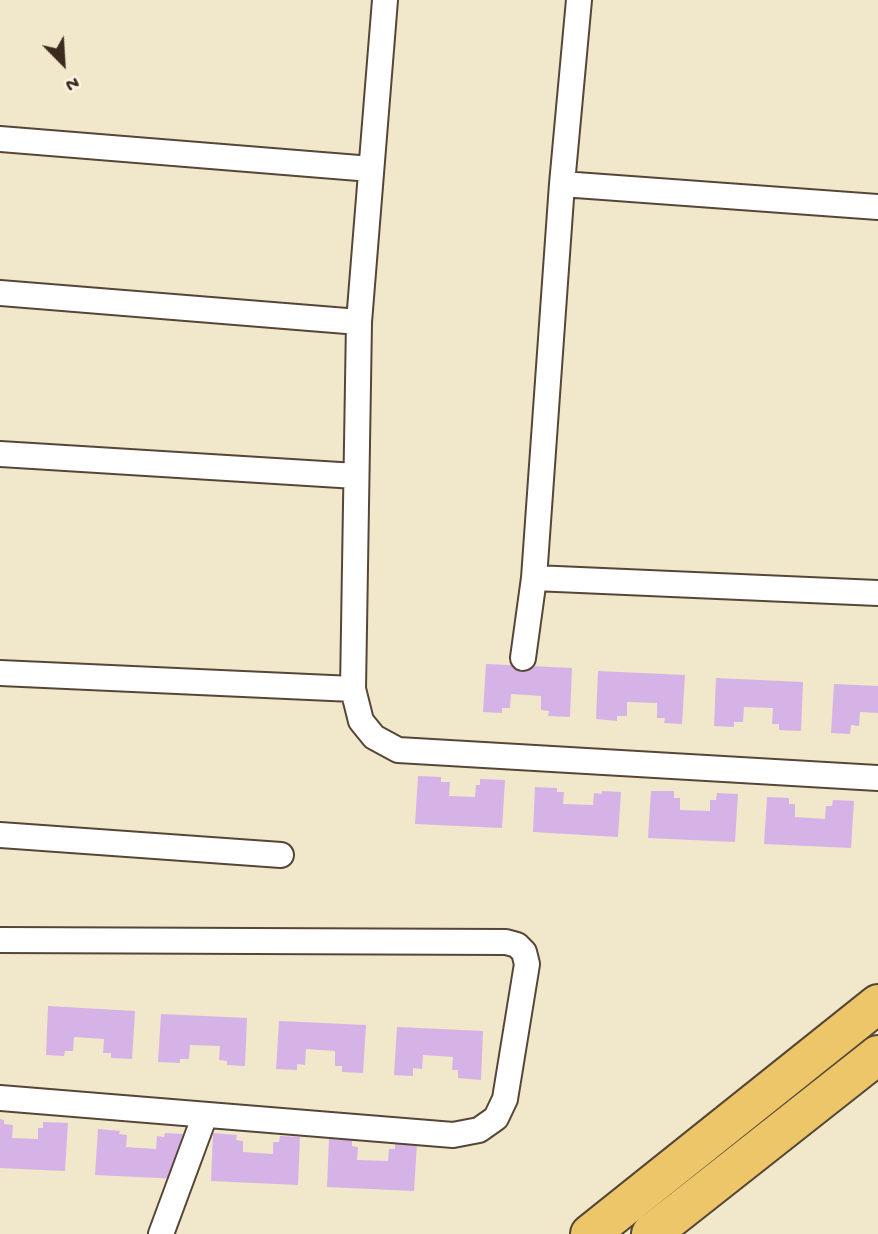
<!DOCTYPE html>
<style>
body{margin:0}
#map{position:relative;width:878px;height:1234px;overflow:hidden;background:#f1e7ca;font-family:"Gochi Hand",sans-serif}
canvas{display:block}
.north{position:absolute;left:28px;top:28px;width:70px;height:70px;-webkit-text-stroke:5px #fcf5e5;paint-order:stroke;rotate:156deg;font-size:19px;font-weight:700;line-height:28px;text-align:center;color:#3b2a1e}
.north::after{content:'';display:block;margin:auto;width:24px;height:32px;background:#3b2a1e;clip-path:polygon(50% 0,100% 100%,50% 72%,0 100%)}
</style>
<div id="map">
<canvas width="878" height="1234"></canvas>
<div class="north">N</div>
</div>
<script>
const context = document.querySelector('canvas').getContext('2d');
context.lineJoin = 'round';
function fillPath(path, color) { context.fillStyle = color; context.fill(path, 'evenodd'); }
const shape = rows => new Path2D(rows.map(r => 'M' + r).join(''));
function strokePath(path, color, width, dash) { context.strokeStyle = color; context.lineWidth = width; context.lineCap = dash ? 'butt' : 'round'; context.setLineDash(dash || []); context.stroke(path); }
fillPath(shape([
 [486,664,572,668,570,717,548,716,549,711,541,710,541,696,511,694,510,708,502,708,502,713,483,712],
 [598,671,685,675,682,724,664,723,665,718,657,718,657,703,627,702,627,716,617,716,617,721,596,719],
 [716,678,803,682,801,731,779,730,779,724,772,724,773,708,744,707,743,722,734,722,734,727,714,726],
 [834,684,878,686,878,713,860,712,859,726,851,725,850,734,831,733],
 [418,776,441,777,441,782,450,782,449,796,475,797,476,785,480,785,480,779,505,780,502,828,415,824],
 [535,787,557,788,557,792,564,792,563,804,593,805,594,793,602,794,602,791,621,792,618,837,533,832],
 [651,791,674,791,674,798,680,798,680,810,710,811,710,800,716,800,717,793,738,794,735,842,648,838],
 [767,797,789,798,789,804,795,804,795,817,825,819,826,806,832,806,833,800,854,801,851,848,764,844],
 [48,1006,135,1011,132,1059,111,1058,111,1053,103,1053,104,1039,74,1037,73,1051,65,1051,64,1056,46,1055],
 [161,1014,247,1018,245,1066,227,1065,227,1061,219,1060,220,1046,190,1045,189,1059,180,1059,180,1063,158,1062],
 [279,1021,366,1025,363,1073,342,1072,342,1066,335,1066,335,1051,306,1049,305,1065,297,1064,297,1070,276,1069],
 [397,1027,483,1031,481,1080,458,1078,458,1070,452,1070,453,1057,423,1055,422,1069,413,1068,413,1076,394,1075],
 [0,1119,4,1120,4,1124,13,1125,12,1138,38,1139,38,1128,43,1128,43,1122,68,1123,65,1171,0,1168],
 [98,1129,120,1131,119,1134,127,1135,126,1147,156,1149,157,1136,164,1137,165,1133,183,1134,180,1179,95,1175],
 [213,1133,237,1135,236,1140,243,1141,243,1152,273,1154,273,1142,279,1142,280,1136,300,1137,298,1185,211,1181],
 [329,1139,352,1140,352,1146,358,1147,357,1160,388,1161,389,1149,395,1149,395,1142,417,1143,414,1191,327,1187]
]), '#d5b3e7');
const minor = shape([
 [385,0,359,322,353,689,361,721,374,737,398,750,878,778],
 [0,139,371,169],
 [562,184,878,207],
 [0,293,359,322],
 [0,454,356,476],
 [534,578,878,593],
 [523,658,534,578,562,184,579,0],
 [0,673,353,689],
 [0,835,281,855],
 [0,940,506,942,517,945,524,952,527,964,505,1099,496,1118,479,1130,453,1135,0,1098],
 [161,1234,205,1115]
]);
const primary = shape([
 [590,1234,878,1004],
 [651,1234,878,1055]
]);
strokePath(minor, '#564638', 28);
strokePath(primary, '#564638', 42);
strokePath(minor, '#fff', 24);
strokePath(primary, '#ecc669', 38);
</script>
